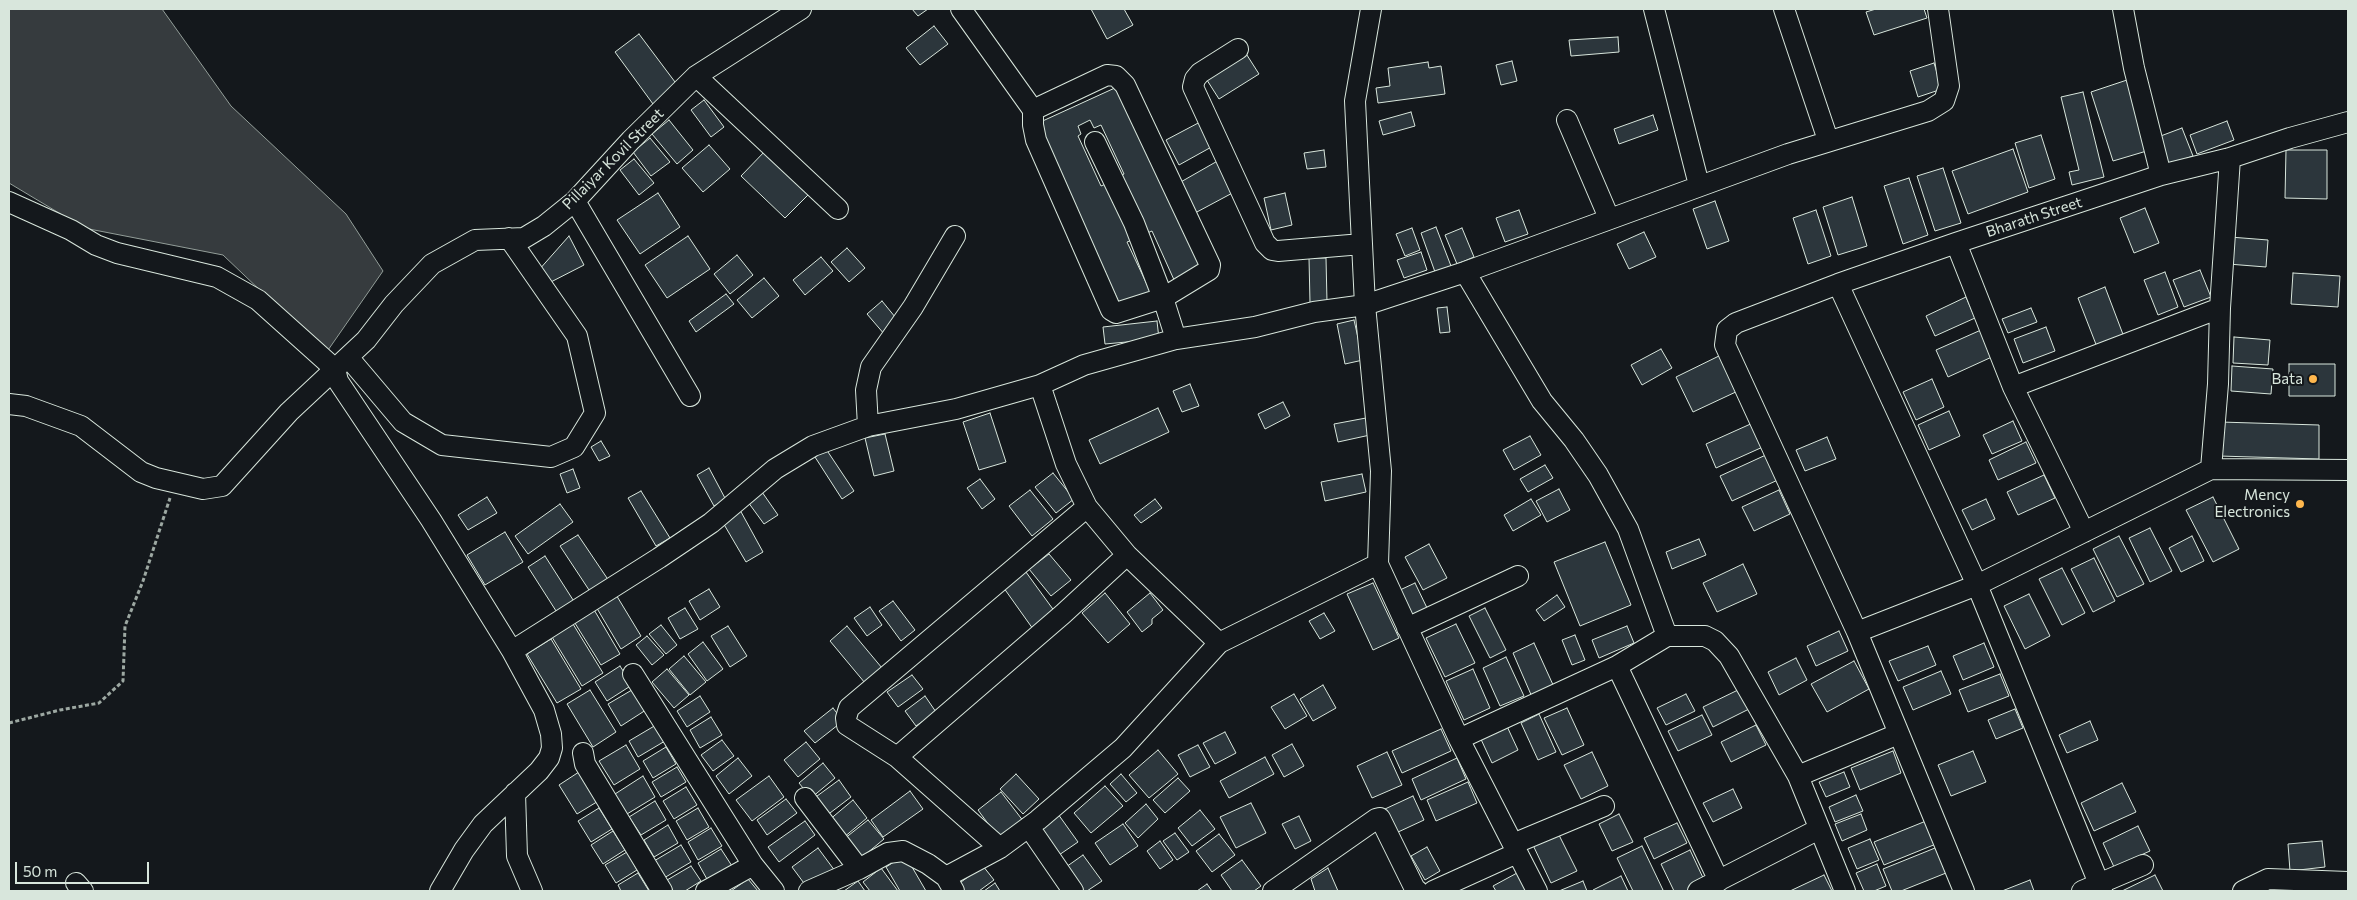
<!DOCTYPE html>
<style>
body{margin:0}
#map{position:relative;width:2357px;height:900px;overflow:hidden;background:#14181c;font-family:Commissioner,sans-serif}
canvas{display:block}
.frame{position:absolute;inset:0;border:10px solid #d8e6dc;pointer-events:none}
.scale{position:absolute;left:15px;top:862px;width:134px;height:22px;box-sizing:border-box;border:2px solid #d8e6dc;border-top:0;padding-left:6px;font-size:15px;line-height:18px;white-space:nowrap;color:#d8e6dc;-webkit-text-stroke:4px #14181c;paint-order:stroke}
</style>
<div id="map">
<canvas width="2357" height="900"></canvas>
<div class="frame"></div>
<div class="scale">50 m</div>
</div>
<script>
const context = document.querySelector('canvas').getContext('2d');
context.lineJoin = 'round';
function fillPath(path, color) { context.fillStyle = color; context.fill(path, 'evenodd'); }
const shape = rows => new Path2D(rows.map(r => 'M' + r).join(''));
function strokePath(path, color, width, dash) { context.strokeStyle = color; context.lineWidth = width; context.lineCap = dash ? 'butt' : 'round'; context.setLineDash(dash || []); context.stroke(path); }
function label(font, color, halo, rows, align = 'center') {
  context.font = font + ' Commissioner,sans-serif'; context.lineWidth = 4; context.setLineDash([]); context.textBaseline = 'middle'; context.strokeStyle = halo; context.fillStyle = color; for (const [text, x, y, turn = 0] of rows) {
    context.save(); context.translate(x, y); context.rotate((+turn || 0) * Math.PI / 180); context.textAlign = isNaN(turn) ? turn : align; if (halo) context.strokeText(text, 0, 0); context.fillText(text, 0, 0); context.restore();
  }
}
const water = shape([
 [9,9,162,9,231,106,346,214,383,271,326,353,223,255,84,228,9,183,9,9]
]);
fillPath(water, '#363b3e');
strokePath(water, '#939e99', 1);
const building = shape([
 [912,9,928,9,918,16,912,9],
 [1091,9,1124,9,1133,25,1107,39,1091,9],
 [1876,9,1924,9,1927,18,1874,35,1866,12,1876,9],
 [934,26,948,44,920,65,906,48,934,26],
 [639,34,678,86,653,104,615,52,639,34],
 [1618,37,1619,52,1571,56,1569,40,1618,37],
 [1245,52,1259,74,1219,99,1205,77,1245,52],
 [1512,61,1517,81,1501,85,1496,65,1512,61],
 [1428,62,1429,68,1441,66,1445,94,1378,103,1376,88,1390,86,1388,68,1428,62],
 [1934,63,1942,89,1918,97,1910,71,1934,63],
 [2127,80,2150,150,2113,161,2091,92,2127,80],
 [1117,87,1202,269,1175,282,1152,231,1145,234,1118,177,1124,174,1101,125,1094,128,1090,120,1078,126,1081,134,1078,136,1101,186,1108,183,1135,239,1127,242,1151,293,1121,307,1036,124,1117,87],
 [2083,92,2104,177,2072,185,2069,172,2079,170,2061,97,2083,92],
 [704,100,724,127,711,137,691,110,704,100],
 [1411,112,1415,126,1383,135,1379,121,1411,112],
 [1653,115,1658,130,1619,144,1614,129,1653,115],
 [669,120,693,150,677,164,652,134,669,120],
 [1202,121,1215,145,1179,165,1166,140,1202,121],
 [2227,121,2234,140,2197,154,2190,135,2227,121],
 [2182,128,2193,156,2168,165,2158,137,2182,128],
 [2041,135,2055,179,2029,188,2015,143,2041,135],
 [650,138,670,162,651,176,633,152,650,138],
 [709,145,730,169,703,192,682,168,709,145],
 [767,149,811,192,785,218,741,176,767,149],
 [2013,149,2028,192,1968,214,1952,171,2013,149],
 [1324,150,1326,167,1307,169,1304,153,1324,150],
 [2286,150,2327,150,2327,199,2285,198,2286,150],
 [634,159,654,183,639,195,620,170,634,159],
 [1221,159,1238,190,1195,213,1179,183,1221,159],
 [1943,168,1961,223,1935,231,1917,176,1943,168],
 [1909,178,1928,235,1903,244,1884,186,1909,178],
 [658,193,680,227,640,254,617,220,658,193],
 [1285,193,1292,225,1271,230,1264,198,1285,193],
 [1852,197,1867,246,1838,255,1823,207,1852,197],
 [1715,201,1729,241,1707,249,1693,209,1715,201],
 [2145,208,2159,243,2134,253,2120,218,2145,208],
 [1519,210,1528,234,1505,242,1496,218,1519,210],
 [1816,210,1831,256,1808,264,1793,218,1816,210],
 [1436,227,1451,266,1435,272,1421,233,1436,227],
 [1412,228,1420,250,1405,256,1396,234,1412,228],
 [1462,228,1474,257,1457,264,1445,235,1462,228],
 [1644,232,1656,257,1629,269,1617,244,1644,232],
 [569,236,584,265,545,285,538,271,569,236],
 [688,236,710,269,667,298,645,265,688,236],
 [2230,237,2268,240,2266,267,2228,264,2230,237],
 [847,248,865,268,849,282,831,262,847,248],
 [1421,252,1427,270,1404,278,1397,260,1421,252],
 [737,255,753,275,730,294,714,274,737,255],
 [821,257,833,271,805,295,793,280,821,257],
 [1309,258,1326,258,1327,302,1310,303,1309,258],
 [2200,270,2211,297,2184,307,2173,280,2200,270],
 [2165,272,2178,307,2158,315,2144,280,2165,272],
 [2293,273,2340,276,2338,307,2291,304,2293,273],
 [764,278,779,296,752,318,737,300,764,278],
 [2105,287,2124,337,2097,347,2078,298,2105,287],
 [726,294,734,304,696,332,689,321,726,294],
 [1966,297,1975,318,1935,336,1926,316,1966,297],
 [882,301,900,323,885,335,867,314,882,301],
 [1447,307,1450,332,1440,333,1437,308,1447,307],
 [2031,308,2037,322,2008,333,2002,319,2031,308],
 [1354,320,1363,360,1345,364,1337,324,1354,320],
 [1157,321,1159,339,1105,344,1103,327,1157,321],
 [2046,327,2055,351,2023,363,2014,339,2046,327],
 [1981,330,1994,356,1948,377,1936,350,1981,330],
 [2234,337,2270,340,2268,365,2233,363,2234,337],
 [1661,349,1672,368,1642,385,1631,365,1661,349],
 [1723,354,1740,390,1693,412,1676,377,1723,354],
 [2289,364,2335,364,2335,396,2289,396,2289,364],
 [2232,366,2273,369,2271,394,2231,391,2232,366],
 [1932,379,1944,407,1916,420,1903,392,1932,379],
 [1190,384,1199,406,1182,412,1173,391,1190,384],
 [1283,402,1290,416,1265,429,1258,414,1283,402],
 [1158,408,1169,432,1100,464,1089,440,1158,408],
 [1949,411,1960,436,1929,450,1918,425,1949,411],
 [990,413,1006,462,979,470,963,422,990,413],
 [1366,418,1370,435,1338,442,1334,424,1366,418],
 [2013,421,2022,441,1992,454,1983,435,2013,421],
 [1755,422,1765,446,1716,468,1706,444,1755,422],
 [2220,422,2319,425,2319,459,2219,456,2220,422],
 [885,434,894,471,874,476,865,438,885,434],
 [1530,436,1541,455,1514,470,1503,450,1530,436],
 [1827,437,1836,459,1805,471,1796,450,1827,437],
 [601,441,610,456,599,461,591,447,601,441],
 [2026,442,2036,463,1998,480,1989,460,2026,442],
 [826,449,854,491,842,499,815,457,826,449],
 [1768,454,1780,479,1732,501,1720,476,1768,454],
 [1545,465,1553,478,1528,492,1520,479,1545,465],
 [709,468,726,500,714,506,697,475,709,468],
 [573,469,580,488,567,493,560,474,573,469],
 [1053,473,1074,499,1056,513,1035,487,1053,473],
 [1362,474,1366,492,1325,501,1321,482,1362,474],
 [2044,475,2055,498,2018,515,2007,492,2044,475],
 [980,479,995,499,982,509,967,488,980,479],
 [1559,489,1570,510,1547,522,1536,501,1559,489],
 [1030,490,1053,519,1032,536,1009,506,1030,490],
 [1779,490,1790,514,1754,531,1742,507,1779,490],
 [641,491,670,538,656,546,628,498,641,491],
 [762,492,778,515,764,524,748,502,762,492],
 [487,497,497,513,468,530,458,515,487,497],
 [2213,497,2239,549,2213,562,2186,510,2213,497],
 [1155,499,1162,508,1141,523,1134,515,1155,499],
 [1531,499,1541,515,1513,531,1504,515,1531,499],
 [1986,499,1995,519,1972,530,1962,510,1986,499],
 [560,504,573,522,528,554,515,536,560,504],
 [740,510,763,552,746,562,722,521,740,510],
 [2150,528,2172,571,2150,582,2129,538,2150,528],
 [505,532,523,562,485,585,467,555,505,532],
 [578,535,609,581,591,593,560,546,578,535],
 [2119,536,2144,584,2117,597,2093,549,2119,536],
 [2192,536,2204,561,2181,572,2169,548,2192,536],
 [1699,539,1706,555,1672,569,1666,552,1699,539],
 [1605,542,1631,605,1580,626,1554,562,1605,542],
 [1429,544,1447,578,1423,590,1405,557,1429,544],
 [1049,554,1071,580,1051,596,1029,569,1049,554],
 [545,556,575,603,558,614,528,567,545,556],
 [2094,558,2115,601,2093,612,2071,569,2094,558],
 [1743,564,1757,594,1717,612,1703,583,1743,564],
 [1023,568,1055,612,1033,629,1001,584,1023,568],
 [2062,568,2085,613,2062,625,2039,579,2062,568],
 [1373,583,1399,638,1373,650,1347,594,1373,583],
 [1415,583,1428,610,1413,617,1400,590,1415,583],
 [709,589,720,607,700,620,689,601,709,589],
 [615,593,641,636,621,649,595,605,615,593],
 [1105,593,1130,624,1108,643,1082,613,1105,593],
 [1150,593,1163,610,1152,619,1152,624,1142,632,1127,612,1150,593],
 [2029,594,2050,636,2025,649,2004,606,2029,594],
 [1557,595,1565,607,1544,621,1536,610,1557,595],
 [893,601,915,630,901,641,879,611,893,601],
 [870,607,882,625,867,636,854,618,870,607],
 [593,608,620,654,601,665,573,620,593,608],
 [685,608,698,629,680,639,668,618,685,608],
 [1485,608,1506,650,1490,658,1469,616,1485,608],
 [1324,613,1335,631,1320,639,1309,621,1324,613],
 [573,624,603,673,582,686,552,637,573,624],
 [1456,624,1475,663,1445,677,1426,638,1456,624],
 [661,625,677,645,666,654,649,634,661,625],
 [728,626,747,656,730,667,711,636,728,626],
 [847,626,882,668,865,683,830,641,847,626],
 [1627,626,1634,643,1599,658,1592,640,1627,626],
 [1839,631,1848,651,1816,666,1807,646,1839,631],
 [1575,635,1585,660,1572,665,1562,640,1575,635],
 [647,636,664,655,652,665,636,645,647,636],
 [551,639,581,689,557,703,527,654,551,639],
 [703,642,723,669,707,681,688,654,703,642],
 [1534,643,1554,687,1532,697,1513,653,1534,643],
 [1984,643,1994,667,1963,680,1953,656,1984,643],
 [1928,646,1936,665,1898,681,1889,661,1928,646],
 [684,656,706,682,690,695,669,669,684,656],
 [1506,657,1524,696,1500,706,1483,668,1506,657],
 [1796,658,1807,680,1779,695,1768,672,1796,658],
 [1854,661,1869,689,1827,712,1811,684,1854,661],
 [620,666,632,685,607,701,595,682,620,666],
 [667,669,689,695,674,708,652,682,667,669],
 [1473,669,1490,708,1464,720,1446,681,1473,669],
 [1941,671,1951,694,1913,710,1903,687,1941,671],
 [2000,674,2009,696,1968,712,1959,690,2000,674],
 [912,675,923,689,898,707,887,692,912,675],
 [1323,685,1336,708,1313,721,1300,699,1323,685],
 [637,687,649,708,621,726,608,704,637,687],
 [1740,689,1749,709,1713,727,1703,707,1740,689],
 [590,690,616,732,593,747,567,704,590,690],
 [1294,694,1307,716,1285,729,1271,707,1294,694],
 [1686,694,1695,711,1666,725,1657,708,1686,694],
 [700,696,710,712,687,727,677,711,700,696],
 [925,696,936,712,916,726,905,711,925,696],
 [833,708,843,721,815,743,804,731,833,708],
 [1567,708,1584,745,1562,755,1544,718,1567,708],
 [2015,709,2023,728,1996,739,1988,720,2015,709],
 [1539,714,1556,752,1538,760,1521,723,1539,714],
 [1702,715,1712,735,1678,751,1668,731,1702,715],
 [711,717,722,735,700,748,690,730,711,717],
 [2090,721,2098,740,2067,753,2059,735,2090,721],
 [1505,722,1518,750,1492,763,1479,735,1505,722],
 [656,725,665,741,638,757,629,741,656,725],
 [1756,725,1766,745,1731,762,1721,742,1756,725],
 [1441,729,1451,751,1402,773,1392,751,1441,729],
 [1225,732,1236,753,1215,764,1203,743,1225,732],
 [722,740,734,756,713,771,701,755,722,740],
 [806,742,820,759,798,777,784,760,806,742],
 [1292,744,1304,766,1284,777,1272,755,1292,744],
 [626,745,640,769,614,785,599,761,626,745],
 [1198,745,1210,767,1190,777,1178,755,1198,745],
 [666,747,676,764,653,778,643,761,666,747],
 [1158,750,1178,774,1149,798,1129,775,1158,750],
 [1893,751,1901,773,1860,790,1851,768,1893,751],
 [1973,751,1986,782,1951,796,1938,765,1973,751],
 [1387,752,1402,785,1372,798,1357,766,1387,752],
 [1592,752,1608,786,1581,799,1564,765,1592,752],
 [1265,757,1274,774,1229,798,1220,781,1265,757],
 [738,758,752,776,729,794,716,776,738,758],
 [1457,758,1466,779,1421,800,1412,779,1457,758],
 [823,763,835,778,811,798,799,783,823,763],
 [677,767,686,782,661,797,652,782,677,767],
 [582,770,600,800,577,814,559,785,582,770],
 [1844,772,1850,787,1826,797,1819,782,1844,772],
 [1016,774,1039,799,1023,814,1000,789,1016,774],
 [1121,774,1137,793,1126,802,1110,784,1121,774],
 [643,776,655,797,627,814,615,794,643,776],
 [769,776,784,797,752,821,736,800,769,776],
 [1178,778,1190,791,1165,813,1153,800,1178,778],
 [839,780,851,797,826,816,813,799,839,780],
 [1468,782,1477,803,1436,821,1427,800,1468,782],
 [2122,783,2136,812,2094,831,2081,803,2122,783],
 [1105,786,1123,806,1091,833,1074,813,1105,786],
 [686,787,697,805,674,819,663,801,686,787],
 [1733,789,1742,808,1713,822,1703,803,1733,789],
 [910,791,923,809,883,837,871,820,910,791],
 [1001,792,1024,822,1000,840,978,810,1001,792],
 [1856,795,1863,811,1835,822,1829,807,1856,795],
 [1413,796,1424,820,1396,833,1385,809,1413,796],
 [786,799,797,813,767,835,757,820,786,799],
 [853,800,867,818,843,838,828,821,853,800],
 [655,801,666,820,641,835,629,817,655,801],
 [1251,803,1266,833,1236,848,1220,817,1251,803],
 [1146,804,1158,819,1138,838,1125,823,1146,804],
 [599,808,612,829,591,842,578,821,599,808],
 [698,808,709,827,687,840,676,821,698,808],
 [1200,810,1215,829,1192,846,1178,828,1200,810],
 [1058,814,1078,842,1059,855,1039,828,1058,814],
 [1619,814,1633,842,1612,851,1599,824,1619,814],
 [1861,814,1867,830,1842,841,1835,824,1861,814],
 [1299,816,1311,841,1295,849,1282,824,1299,816],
 [868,820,884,839,860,859,844,839,868,820],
 [805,821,815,835,779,862,768,847,805,821],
 [1926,821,1936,844,1884,865,1874,842,1926,821],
 [1677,823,1687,843,1654,859,1644,838,1677,823],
 [1123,824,1138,846,1110,865,1095,843,1123,824],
 [668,825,678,843,654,857,644,840,668,825],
 [2138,826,2150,851,2114,867,2103,843,2138,826],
 [711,828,722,846,698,860,688,842,711,828],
 [613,831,625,850,603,864,591,845,613,831],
 [1557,831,1577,871,1551,883,1532,843,1557,831],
 [1175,833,1189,852,1177,860,1163,841,1175,833],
 [1219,834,1235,855,1212,872,1196,851,1219,834],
 [1870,839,1879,860,1857,869,1848,848,1870,839],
 [1160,841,1173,860,1160,869,1147,851,1160,841],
 [2322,841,2325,867,2290,871,2288,844,2322,841],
 [681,845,691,862,664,878,654,861,681,845],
 [1642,846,1663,890,1661,891,1633,891,1617,858,1642,846],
 [1940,846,1951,871,1901,891,1892,891,1883,869,1940,846],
 [1427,847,1440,871,1425,880,1411,856,1427,847],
 [818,848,835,871,809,890,792,867,818,848],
 [721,849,732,866,708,881,698,863,721,849],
 [1690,850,1705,882,1686,891,1674,891,1661,864,1690,850],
 [627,852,637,870,616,883,605,865,627,852],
 [905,855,926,891,900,891,886,867,905,855],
 [1083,855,1102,881,1087,891,1084,891,1066,867,1083,855],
 [1242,860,1261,886,1254,891,1232,891,1221,875,1242,860],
 [1877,864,1886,886,1874,891,1864,891,1856,873,1877,864],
 [691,866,701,881,685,891,673,891,667,880,691,866],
 [983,866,994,880,979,891,961,891,957,885,983,866],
 [881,868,898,891,870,891,863,882,881,868],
 [1328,868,1338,891,1315,891,1311,879,1328,868],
 [638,873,649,891,621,891,618,885,638,873],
 [1517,873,1527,891,1496,891,1493,886,1517,873],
 [1824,875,1832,891,1790,891,1824,875],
 [2155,875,2163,891,2122,891,2155,875],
 [1621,876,1628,891,1593,891,1593,890,1621,876],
 [748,879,758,891,731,891,748,879],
 [2030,880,2034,891,2002,891,2030,880],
 [858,881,865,891,844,891,858,881],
 [1583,881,1587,891,1559,891,1583,881],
 [995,883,1000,891,984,891,995,883],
 [1207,884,1212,891,1197,891,1207,884],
 [2290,888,2324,889,2324,891,2290,891,2290,888]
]);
fillPath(building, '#2c363c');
strokePath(building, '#d8e6dc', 1);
const minor = shape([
 [961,9,1033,110,1033,125,1036,140,1111,310,1116,313,1163,298,1209,270,1210,265,1125,85,1116,76,1107,75,1033,110],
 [1371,9,1355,101,1365,305,1381,471,1378,564,1459,739,1537,891],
 [1654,9,1699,185],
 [1784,9,1828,140],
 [2123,9,2134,68,2161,175],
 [1238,49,1200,73,1195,79,1193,87,1265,243,1272,250,1278,251,1362,244],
 [696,76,838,209],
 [1567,120,1609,218],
 [1095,142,1134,223,1163,298,1176,339],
 [575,201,690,396],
 [9,202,71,230,96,245,117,253,217,277,258,300,335,369,338,381,431,520,512,651,544,710,551,734,552,748,549,758,539,771,483,824,464,850,440,891],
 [1956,243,2013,387,2084,532],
 [1465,272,1542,401,1574,440,1598,475,1628,529,1667,636],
 [1838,284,1977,585,2102,891],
 [348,357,403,422,442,445,551,457,574,447,595,413,577,336,509,238],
 [1040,385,1066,464,1087,507,1127,555,1219,643,1378,564],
 [2013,387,2220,308],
 [9,404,26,406,81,426,141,472,156,478,203,489,222,486,289,412,366,340,394,304,432,264,475,240,524,238,544,226,575,201,631,140,696,76,801,9],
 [868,426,866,390,871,367,913,307,955,236],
 [2211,469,2218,384,2220,308,2230,158],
 [1407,628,1518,576],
 [1857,632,1977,585,2211,469,2348,470],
 [512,651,659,558,711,523,775,469,813,446,868,426,956,409,1040,385,1084,365,1176,339,1255,327,1314,312,1365,305,1465,272,1788,154,1928,111,1944,101,1949,86,1938,9],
 [1617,666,1719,881],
 [633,674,753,865,774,891],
 [1459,739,1617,666,1667,636,1705,636,1715,641,1729,656,1798,776,1845,891],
 [583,753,585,764,662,891],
 [897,757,1063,614,1127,555],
 [1798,776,1898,734],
 [515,793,517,856,532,891],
 [805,798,859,869],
 [1029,827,1073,891],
 [1513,844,1604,806],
 [1000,848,897,757,847,725,846,718,849,708,1087,507],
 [946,877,1000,848,1038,820,1123,748,1219,643],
 [76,883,83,891],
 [706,891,753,865],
 [809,891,859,869,888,853,903,851,928,864,946,877,954,891],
 [1273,891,1376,819,1380,818,1415,889,1418,891],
 [1433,891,1517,853],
 [1698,891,1819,829],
 [1964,891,1857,632,1725,345,1727,330,1736,323,1838,284,1956,243,2161,175,2230,158,2290,138,2348,122],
 [2082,891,2143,865],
 [2243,891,2268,879,2348,882]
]);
strokePath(minor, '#d8e6dc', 22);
strokePath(shape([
 [9,723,60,710,99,703,123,681,125,626,143,581,170,498]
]), '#9da8a2', 3, [4, 2.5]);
strokePath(minor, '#14181c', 20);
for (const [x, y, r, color] of [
 [2313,379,5,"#ffb74d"],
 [2300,504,5,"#ffb74d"]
]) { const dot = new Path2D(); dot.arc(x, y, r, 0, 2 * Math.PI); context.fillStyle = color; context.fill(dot); strokePath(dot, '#14181c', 2); }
label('15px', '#d8e6dc', '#14181c', [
 ["Pillaiyar Kovil Street",613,159,-45],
 ["Bharath Street",2034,217,-18]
]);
label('15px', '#d8e6dc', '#14181c', [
 ["Bata",2303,379],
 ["Mency",2290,495],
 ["Electronics",2290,512]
], 'right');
</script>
